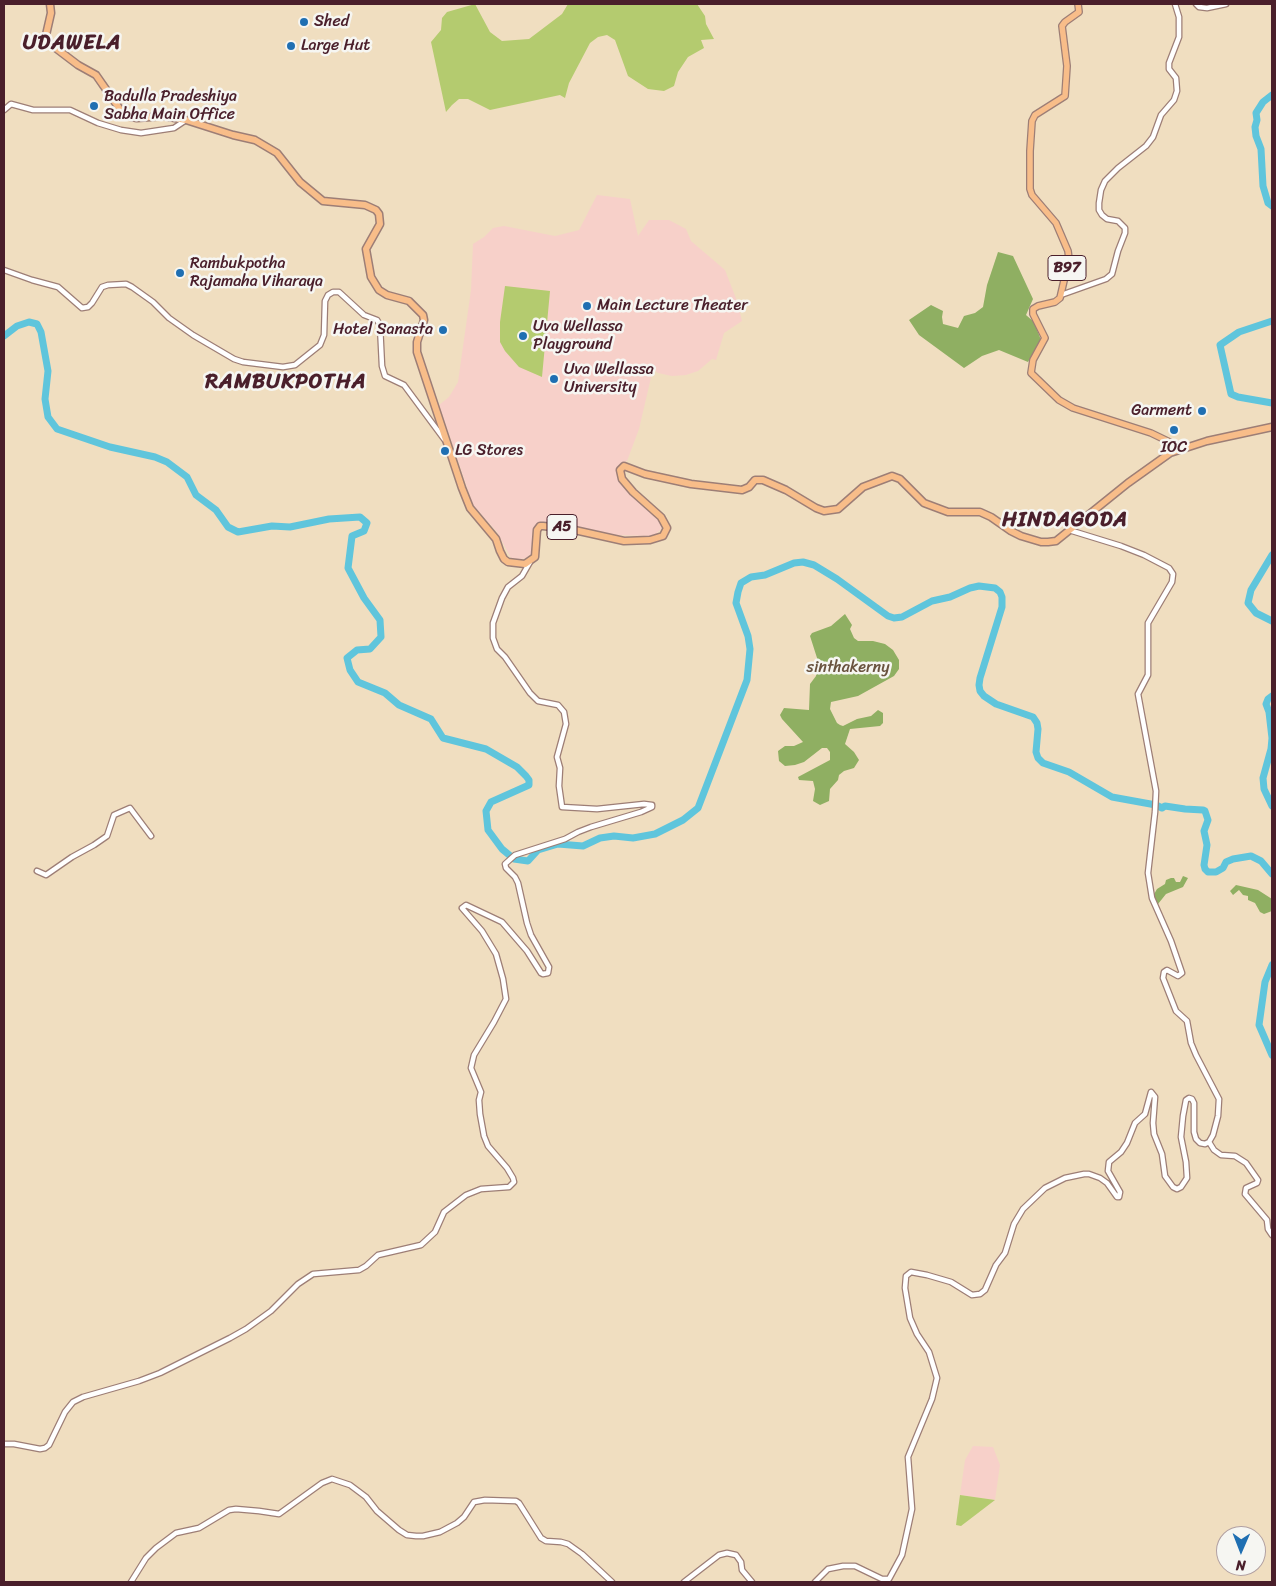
<!DOCTYPE html>
<style>
body{margin:0}
#map{position:relative;width:1276px;height:1586px;overflow:hidden;background:#f0dec0;font-family:Sriracha,sans-serif}
canvas{display:block}
.frame{position:absolute;inset:0;border:5px solid #4a1f2b;pointer-events:none}
.north{position:absolute;left:1216px;top:1526px;width:50px;height:50px;box-sizing:border-box;background:#f6f6f2;border:1px solid #b1a0a2;border-radius:50%;rotate:181deg;font-size:14px;font-weight:700;line-height:20px;text-align:center;color:#4a1f2b}
.north::after{content:'';display:block;margin:auto;width:18px;height:22px;background:#1f6fb2;clip-path:polygon(50% 0,100% 100%,50% 72%,0 100%)}
</style>
<div id="map">
<canvas width="1276" height="1586"></canvas>
<div class="frame"></div>
<div class="north">N</div>
</div>
<script>
const context = document.querySelector('canvas').getContext('2d');
context.lineJoin = 'round';
function fillPath(path, color) { context.fillStyle = color; context.fill(path, 'evenodd'); }
const shape = rows => new Path2D(rows.map(r => 'M' + r).join(''));
function strokePath(path, color, width, dash) { context.strokeStyle = color; context.lineWidth = width; context.lineCap = dash ? 'butt' : 'round'; context.setLineDash(dash || []); context.stroke(path); }
function label(font, color, halo, rows, align = 'center') {
  context.font = font + ' Sriracha,sans-serif'; context.lineWidth = 5; context.setLineDash([]); context.textBaseline = 'middle'; context.strokeStyle = halo; context.fillStyle = color; for (const [text, x, y, turn = 0] of rows) {
    context.save(); context.translate(x, y); context.rotate((+turn || 0) * Math.PI / 180); context.textAlign = isNaN(turn) ? turn : align; if (halo) context.strokeText(text, 0, 0); context.fillText(text, 0, 0); context.restore();
  }
}
fillPath(shape([
 [597,195,630,199,638,236,649,220,669,220,686,229,691,241,725,270,737,301,742,321,724,333,716,360,712,359,698,371,686,375,672,376,658,373,653,369,639,429,627,461,621,463,617,469,622,484,658,517,661,523,661,529,656,534,650,536,610,535,568,524,541,522,535,526,533,530,531,554,526,558,518,560,511,558,497,532,473,505,439,405,449,397,458,382,471,290,473,244,484,237,493,228,504,226,555,236,579,230],
 [973,1446,993,1447,1000,1465,995,1500,960,1495,965,1460]
]), '#f7d0c9');
fillPath(shape([
 [475,4,490,32,502,41,529,39,562,14,568,4,697,4,705,16,706,24,714,39,701,40,704,48,688,57,678,72,674,86,664,91,648,89,628,76,615,40,607,35,598,37,590,43,569,83,565,98,560,95,490,110,468,99,459,99,452,105,446,112,431,42,441,30,442,18,447,12],
 [505,286,550,291,542,377,519,367,505,351,500,342,500,322],
 [960,1495,995,1500,961,1526,956,1525]
]), '#b4cb6f');
fillPath(shape([
 [998,252,1013,256,1033,299,1026,315,1034,322,1041,340,1028,362,999,350,982,356,964,368,919,335,909,320,931,305,943,311,942,317,943,324,958,328,964,316,975,313,983,307,987,285],
 [845,614,852,625,850,629,854,638,858,641,873,641,885,644,893,650,899,660,899,669,894,676,858,696,831,702,830,709,837,723,840,725,843,726,857,719,871,716,878,710,883,713,883,723,880,726,850,729,845,744,854,752,859,760,854,768,844,771,839,775,838,780,830,789,829,801,820,805,813,801,815,789,813,781,799,780,798,777,830,760,830,752,827,748,822,748,804,762,795,765,785,766,779,761,778,751,785,746,794,746,803,742,782,719,780,715,784,708,809,710,810,684,816,676,818,661,810,636,812,633,831,626],
 [1183,876,1188,878,1183,887,1166,894,1158,904,1153,896,1157,889,1165,884,1166,880,1171,878,1174,878,1176,882,1180,882],
 [1236,885,1258,890,1272,899,1272,911,1264,914,1260,912,1255,903,1248,900,1248,896,1243,895,1239,890,1233,895,1230,891]
]), '#8faf62');
strokePath(shape([
 [1272,95,1263,102,1256,113,1257,120,1255,127,1256,136,1261,149,1263,186,1268,203,1272,206],
 [1272,321,1239,332,1220,345,1231,394,1238,397,1272,403],
 [4,336,17,326,29,322,37,324,41,332,48,371,45,399,48,417,57,429,110,447,155,457,167,462,187,477,196,495,216,510,228,527,238,532,272,526,290,527,329,519,360,517,367,523,364,531,352,536,348,568,364,598,380,620,381,637,370,649,357,650,347,658,350,670,358,682,385,693,399,705,431,719,443,738,486,749,517,767,526,776,529,780,529,785,491,802,486,811,488,830,502,849,514,859,528,861,538,850,558,844,583,846,600,838,614,836,633,838,655,834,683,820,698,808,747,680,750,649,748,636,736,603,738,592,741,583,751,577,765,575,794,563,803,562,814,565,837,579,888,616,894,618,902,617,932,601,950,597,970,588,979,586,995,588,1000,592,1002,597,1002,607,980,678,979,685,980,691,984,696,996,704,1033,717,1037,723,1038,729,1036,752,1038,758,1043,763,1069,772,1112,797,1156,805,1162,808,1165,806,1185,809,1203,810,1205,811,1208,820,1204,831,1207,845,1204,865,1205,869,1208,872,1216,872,1223,868,1226,862,1233,859,1251,856,1261,861,1272,874],
 [1272,555,1251,590,1248,603,1256,613,1272,621],
 [1272,696,1268,699,1266,704,1269,712,1272,738,1271,749,1263,778,1264,789,1272,806],
 [1272,965,1265,982,1259,1025,1272,1055]
]), '#5fc5dc', 7);
const tertiary = shape([
 [1196,4,1199,7,1207,8,1226,4],
 [4,110,11,104,33,110,70,110,98,123,121,130,141,133,174,128,186,120],
 [4,270,32,280,58,287,82,308,88,307,92,303,102,287,108,285,126,284,132,287,153,302,169,318,193,335,234,359,243,362,283,367,295,365,320,345,324,335,325,301,328,295,333,292,339,292,364,315,377,320,380,325,382,366,385,376,404,385,444,439],
 [1061,295,1106,279,1112,274,1118,251,1125,233,1125,228,1118,221,1107,219,1102,215,1099,210,1099,203,1101,190,1105,181,1118,168,1146,146,1153,137,1161,115,1174,100,1177,91,1176,78,1169,69,1169,63,1179,37,1179,17,1175,4],
 [37,871,46,875,72,857,94,845,107,836,114,815,130,808,151,836],
 [1209,1142,1214,1150,1221,1155,1235,1156,1246,1163,1258,1180,1257,1183,1246,1188,1245,1194,1267,1220,1268,1229,1272,1235],
 [4,1444,14,1444,40,1449,45,1448,49,1445,65,1412,73,1402,83,1397,139,1381,160,1373,230,1338,246,1329,271,1311,298,1284,313,1274,359,1270,366,1266,378,1255,421,1245,435,1232,444,1212,466,1195,481,1189,509,1187,514,1182,513,1178,507,1168,488,1146,484,1136,480,1114,479,1100,481,1092,471,1068,474,1055,494,1022,506,999,503,979,496,954,482,931,462,908,466,905,502,922,527,951,541,973,543,974,548,973,549,967,531,935,527,923,518,883,515,877,506,868,505,864,515,855,565,839,578,832,591,827,641,812,652,807,652,805,644,804,597,809,562,807,559,786,560,768,557,757,566,724,564,712,558,705,538,701,530,693,505,657,497,649,493,638,493,623,502,598,508,587,522,576,530,562],
 [131,1582,146,1558,156,1548,176,1533,199,1528,229,1510,236,1509,259,1511,279,1514,322,1483,332,1479,350,1485,366,1497,377,1511,399,1530,407,1535,416,1536,423,1536,440,1532,457,1523,464,1517,474,1502,485,1500,516,1501,519,1503,541,1538,546,1541,561,1542,568,1544,582,1554,612,1582],
 [684,1582,719,1555,727,1553,736,1555,741,1562,742,1570,752,1582],
 [815,1582,828,1569,843,1566,855,1566,882,1579,889,1579,902,1555,912,1509,908,1457,932,1399,937,1378,929,1352,917,1334,910,1318,905,1288,906,1276,911,1272,927,1275,951,1282,972,1295,980,1294,985,1290,996,1265,1005,1253,1014,1224,1023,1209,1045,1188,1065,1178,1084,1174,1089,1174,1100,1178,1107,1183,1117,1197,1119,1197,1120,1192,1108,1171,1109,1162,1121,1152,1127,1143,1135,1123,1145,1114,1151,1092,1155,1097,1153,1123,1154,1134,1162,1154,1165,1176,1173,1187,1177,1189,1181,1187,1187,1178,1186,1162,1181,1137,1183,1116,1186,1100,1189,1098,1192,1099,1194,1103,1194,1132,1196,1139,1200,1143,1205,1144,1209,1142,1213,1135,1218,1116,1219,1099,1196,1055,1191,1043,1187,1021,1176,1011,1163,978,1164,972,1167,970,1178,976,1182,973,1171,941,1152,898,1148,873,1155,812,1156,791,1138,694,1148,675,1148,623,1172,582,1173,574,1169,568,1144,555,1121,546,1069,530]
]);
const primary = shape([
 [1078,4,1079,12,1065,22,1062,26,1067,66,1065,96,1035,115,1032,121,1030,151,1030,189,1032,195,1056,223,1068,251,1069,259,1060,298,1055,302,1038,306,1033,309,1033,314,1045,338,1033,360,1031,373,1059,400,1073,408,1151,433,1182,448]
]);
const trunk = shape([
 [50,4,51,13,46,35,49,43,78,65,96,75,119,108,127,116,137,118,164,116,186,120,233,135,255,140,277,153,300,182,323,201,365,205,376,210,379,214,380,224,366,249,371,277,379,290,387,295,409,301,423,315,424,320,417,342,417,352,462,488,470,508,496,539,500,551,504,559,508,562,525,564,535,557,537,530,540,526,543,526,570,529,624,541,650,540,663,536,667,528,661,517,633,492,622,479,620,470,624,466,645,474,691,484,742,490,749,487,755,480,763,480,786,490,816,508,824,511,838,509,863,487,892,476,900,479,924,503,948,512,980,512,991,517,1011,531,1021,536,1041,542,1048,542,1056,541,1128,483,1170,453,1207,441,1272,427]
]);
strokePath(tertiary, '#9d7e76', 7);
strokePath(primary, '#9d7e76', 8);
strokePath(trunk, '#9d7e76', 9);
strokePath(tertiary, '#fff', 4.5);
strokePath(primary, '#f8bd89', 5.5);
strokePath(trunk, '#f8bd89', 6);
for (const [x, y, r, color] of [
 [304,22,5,"#1f6fb2"],
 [291,46,5,"#1f6fb2"],
 [94,106,5,"#1f6fb2"],
 [180,273,5,"#1f6fb2"],
 [587,306,5,"#1f6fb2"],
 [443,330,5,"#1f6fb2"],
 [523,336,5,"#1f6fb2"],
 [554,379,5,"#1f6fb2"],
 [1202,411,5,"#1f6fb2"],
 [1174,430,5,"#1f6fb2"],
 [445,451,5,"#1f6fb2"]
]) { const dot = new Path2D(); dot.arc(x, y, r, 0, 2 * Math.PI); context.fillStyle = color; context.fill(dot); strokePath(dot, '#f6f6f2', 2); }
for (const [x, y, w] of [
 [1067,268,38],
 [562,527,30]
]) { const box = new Path2D(); box.roundRect(x - w / 2, y - 12.5, w, 25, 4); context.fillStyle = '#f6f6f2'; context.fill(box); strokePath(box, '#4a1f2b', 1); }
label('bold 15px', '#4a1f2b', null, [
 ["B97",1067,268],
 ["A5",562,527]
]);
label('16px', '#4a1f2b', '#f6f6f2', [
 ["Shed",314,22],
 ["Large Hut",301,46],
 ["Badulla Pradeshiya",104,97],
 ["Sabha Main Office",104,115],
 ["Rambukpotha",190,264],
 ["Rajamaha Viharaya",190,282],
 ["Main Lecture Theater",597,306],
 ["Uva Wellassa",533,327],
 ["Playground",533,345],
 ["Hotel Sanasta",433,330,"right"],
 ["Uva Wellassa",564,370],
 ["University",564,388],
 ["Garment",1192,411,"right"],
 ["IOC",1174,448,"center"],
 ["LG Stores",455,451]
], 'left');
label('16px', '#6a533f', '#f6f6f2', [
 ["sinthakerny",848,668]
]);
context.letterSpacing = '1px';
label('bold 21px', '#4a1f2b', '#f6f6f2', [
 ["UDAWELA",72,44],
 ["RAMBUKPOTHA",286,383],
 ["HINDAGODA",1065,521]
]);
context.letterSpacing = '0px';
</script>
